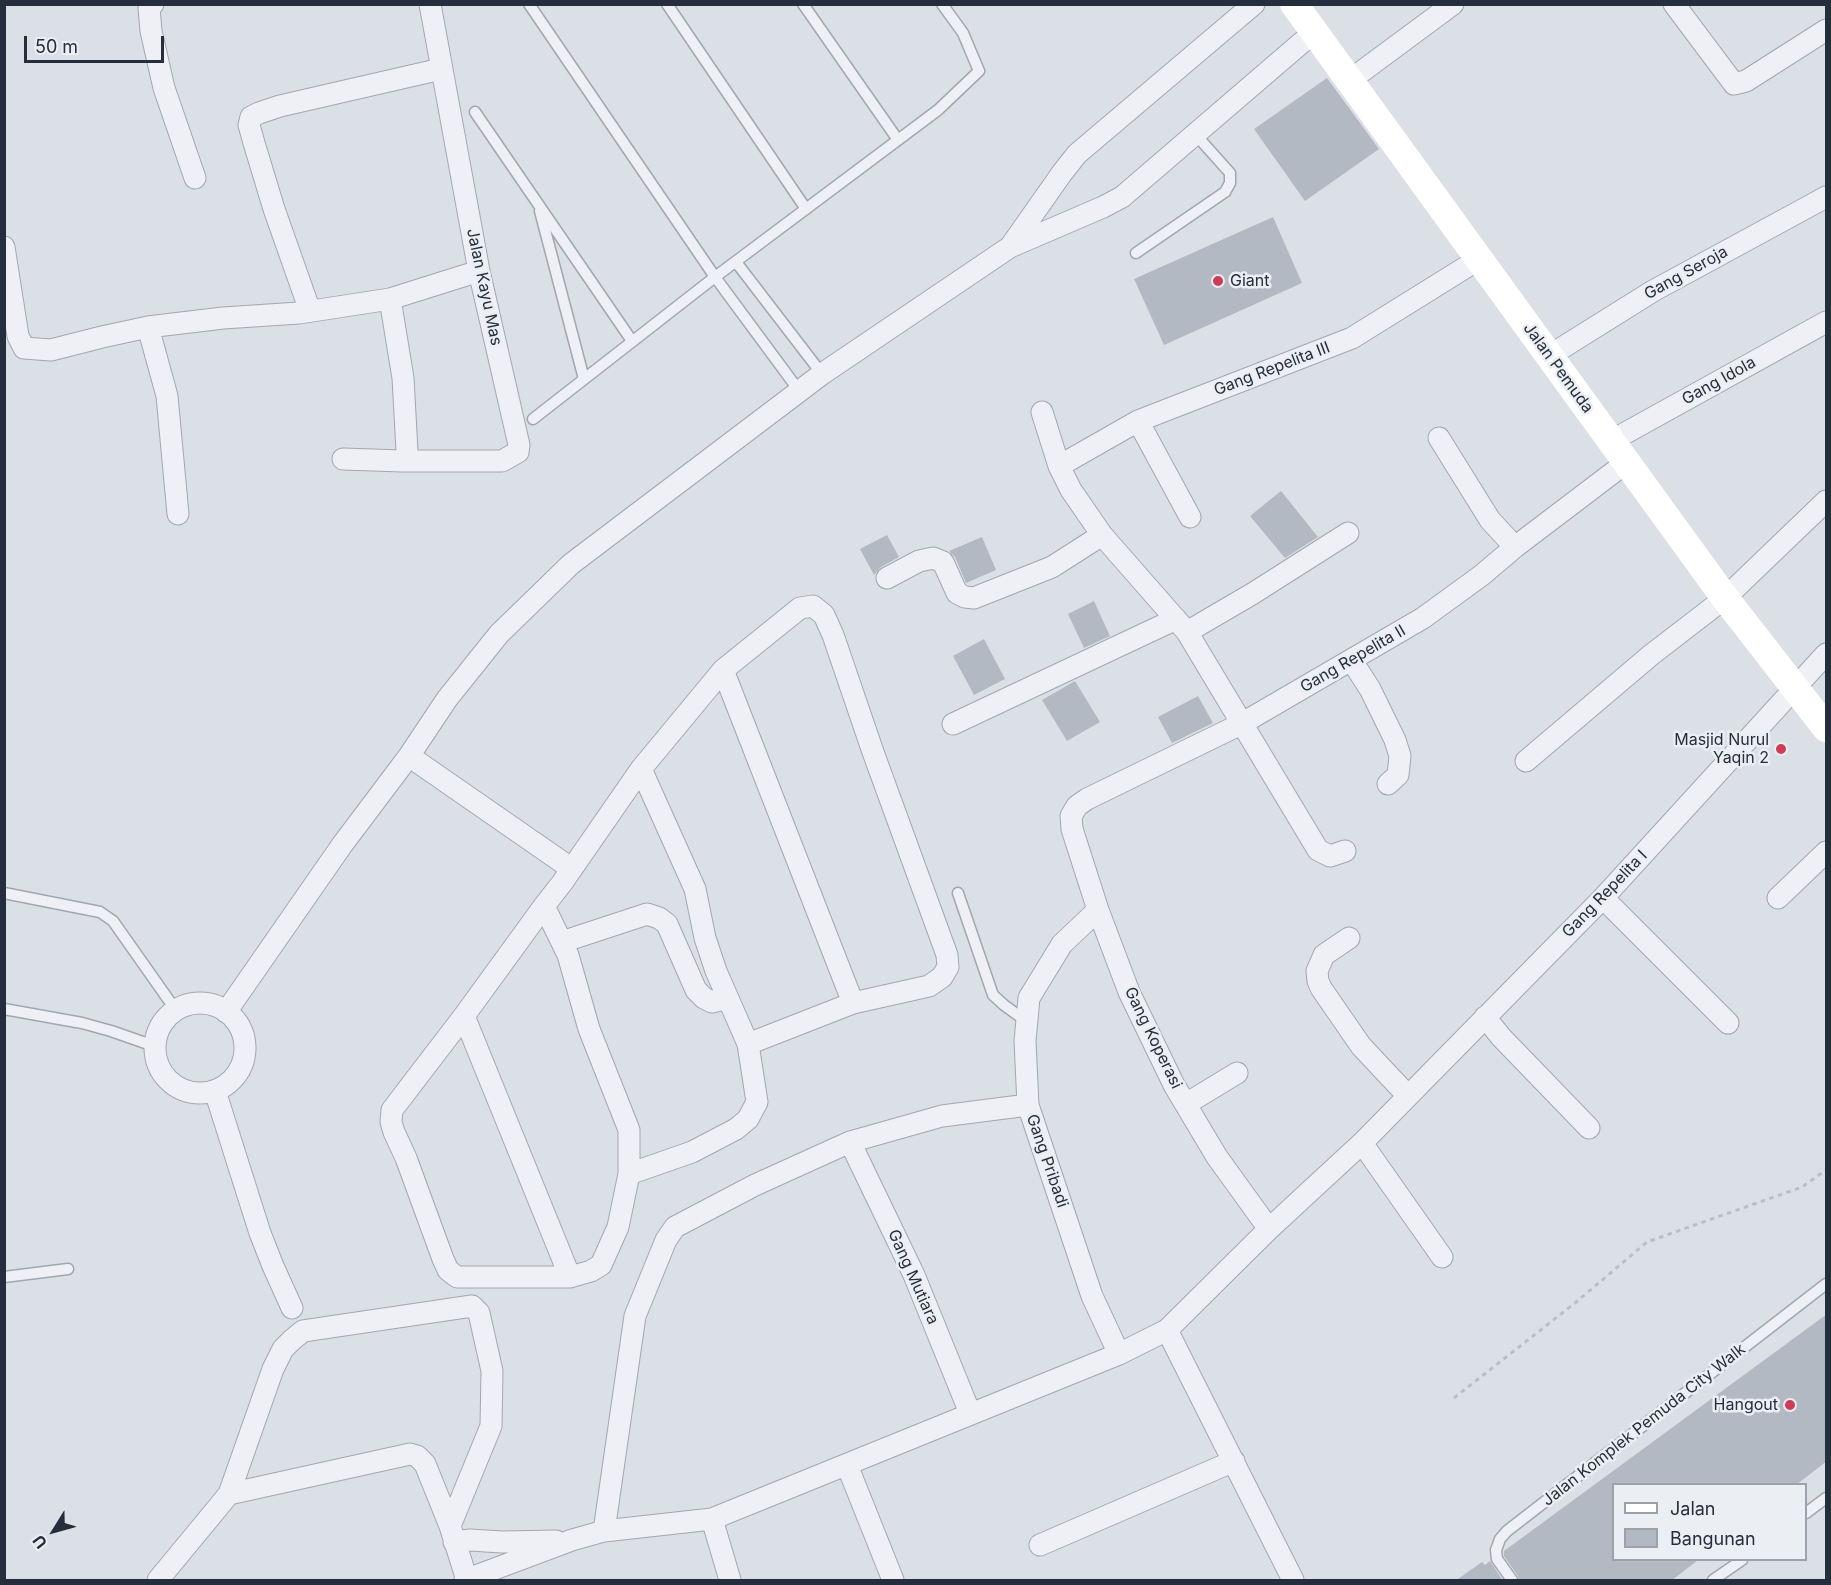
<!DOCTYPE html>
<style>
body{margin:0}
#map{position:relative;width:1831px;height:1585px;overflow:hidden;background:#dbe0e6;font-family:Inter,sans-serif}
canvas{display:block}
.frame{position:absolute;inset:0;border:6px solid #252e3c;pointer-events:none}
.legend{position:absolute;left:1612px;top:1483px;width:195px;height:78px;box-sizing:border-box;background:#ebeff4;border:2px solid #9ca2aa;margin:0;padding:8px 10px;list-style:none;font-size:18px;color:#252e3c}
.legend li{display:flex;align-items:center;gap:12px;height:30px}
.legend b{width:30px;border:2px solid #9ca2aa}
.north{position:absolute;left:24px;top:1501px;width:60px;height:60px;-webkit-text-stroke:4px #ebeff4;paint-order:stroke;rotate:233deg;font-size:16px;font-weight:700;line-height:24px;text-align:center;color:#252e3c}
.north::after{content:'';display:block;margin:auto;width:21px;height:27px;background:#252e3c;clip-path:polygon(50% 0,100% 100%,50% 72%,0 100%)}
.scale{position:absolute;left:24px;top:36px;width:140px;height:27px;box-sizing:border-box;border:3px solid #252e3c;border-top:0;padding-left:8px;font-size:18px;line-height:21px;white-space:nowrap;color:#252e3c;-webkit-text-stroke:4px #ebeff4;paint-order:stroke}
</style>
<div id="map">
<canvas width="1831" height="1585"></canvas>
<div class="frame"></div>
<ul class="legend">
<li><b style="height:8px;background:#fff"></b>Jalan</li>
<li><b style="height:16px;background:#b3b9c3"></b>Bangunan</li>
</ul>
<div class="north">U</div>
<div class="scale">50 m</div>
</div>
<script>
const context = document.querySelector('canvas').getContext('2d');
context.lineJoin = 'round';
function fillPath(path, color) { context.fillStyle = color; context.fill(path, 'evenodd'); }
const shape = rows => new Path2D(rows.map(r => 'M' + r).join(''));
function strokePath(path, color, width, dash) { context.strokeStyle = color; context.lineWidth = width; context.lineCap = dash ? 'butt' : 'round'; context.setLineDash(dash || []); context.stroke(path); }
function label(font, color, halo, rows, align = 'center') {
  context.font = font + ' Inter,sans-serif'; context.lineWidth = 5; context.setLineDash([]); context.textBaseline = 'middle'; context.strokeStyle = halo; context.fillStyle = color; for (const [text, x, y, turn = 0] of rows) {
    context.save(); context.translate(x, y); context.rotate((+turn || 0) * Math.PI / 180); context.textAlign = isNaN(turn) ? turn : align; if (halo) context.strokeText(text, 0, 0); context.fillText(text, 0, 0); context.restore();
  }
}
fillPath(shape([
 [1327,78,1379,149,1305,201,1254,129],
 [1273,217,1302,283,1164,345,1134,279],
 [1281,491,1318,537,1285,558,1250,516],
 [887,535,899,557,881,567,874,575,860,549],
 [982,537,996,570,966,583,955,557,949,551],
 [1094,601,1110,636,1084,648,1068,614],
 [984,639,1005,679,974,695,953,656],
 [1075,681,1100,722,1067,741,1042,700],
 [1198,696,1213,723,1172,743,1158,717],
 [1827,1314,1827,1461,1796,1485,1614,1485,1614,1560,1698,1560,1671,1581,1519,1581,1518,1576,1504,1556,1504,1551],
 [1490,1561,1503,1581,1455,1581,1482,1562,1485,1565]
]), '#b3b9c3');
const lane = shape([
 [529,4,715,277,800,392],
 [667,4,806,209],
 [803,4,898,140],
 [475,112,632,341],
 [540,211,584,379],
 [1136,253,1225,192,1230,183,1230,173,1196,135],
 [736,262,822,374],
 [533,419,715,277,938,110,979,71,963,33,942,4],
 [4,893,100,912,113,921,175,1009],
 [958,893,993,995,1004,1005,1026,1021],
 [4,1009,82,1023,111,1031,154,1046],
 [4,1277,68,1269],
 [1806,1513,1826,1498],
 [1512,1580,1497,1559,1496,1550,1500,1539,1507,1531,1826,1284],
 [1713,1580,1742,1560]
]);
const street = shape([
 [153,4,149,8,151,31,164,88,195,178],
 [1674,4,1734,84,1746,81,1826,30],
 [1349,81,1453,4],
 [4,247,18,336,24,348,51,350,102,337,148,327,223,318,299,313,390,299,479,271],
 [1010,247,1062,173,1077,154,1254,4],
 [310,311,274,209,254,143,249,125,251,117,259,113,280,106,441,69],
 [148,327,167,396,178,514],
 [1549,356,1653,291,1826,197],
 [1042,412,1059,466,1071,490,1102,535,1187,632,1318,850,1330,856,1345,851],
 [1138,421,1190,517],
 [1439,438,1490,520,1515,547],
 [1611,441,1826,322],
 [343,459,402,461,406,456,407,451,403,378,390,299],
 [402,461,502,461,518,452,519,445,479,271,430,4],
 [1059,466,1138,421,1352,338,1479,259],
 [887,578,919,561,933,558,943,562,957,593,965,597,974,598,1052,567,1102,535],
 [1187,632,1252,594,1348,533],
 [1352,661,1370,689,1395,740,1400,756,1398,775,1388,784],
 [723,670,853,1003],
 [953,724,1176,619],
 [409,756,572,869],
 [1526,761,1651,655,1725,598,1826,501],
 [1603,898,1728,1023],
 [1778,898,1826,852],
 [544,906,568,955,589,1029,629,1130,629,1174,618,1227,601,1265,591,1271,570,1277,457,1277,448,1270,443,1259,406,1158,394,1132,391,1122,392,1110,464,1016,544,906,562,883,641,769,723,670,800,608,813,606,824,615,833,635,873,752,947,955,948,967,942,977,929,986,853,1003,748,1044,716,971,705,938,695,889,641,769],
 [1098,910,1062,944,1029,998,1025,1041,1028,1105,1092,1296,1119,1354],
 [1349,938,1324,955,1317,971,1318,981,1321,988,1361,1046,1408,1096],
 [562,942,647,914,659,918,667,924,696,990,704,998,712,1002,728,998],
 '155 1048a45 45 0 1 1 90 0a45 45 0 1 1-90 0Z',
 [226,1012,342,845,409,756,447,699,499,634,571,564,822,374,1010,247,1103,207,1122,197,1314,32],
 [464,1016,570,1277],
 [1485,1017,1501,1037,1589,1128],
 [215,1091,260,1233,273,1266,292,1308],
 [1186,1104,1237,1073],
 [850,1142,914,1275,970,1413],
 [1362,1143,1442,1257],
 [629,1174,692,1152,736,1129,748,1119,757,1102,748,1044],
 [1269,1229,1217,1157,1174,1085,1129,992,1098,910,1072,829,1071,816,1077,806,1087,799,1241,724,1423,618,1482,575,1515,547,1627,462],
 [1167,1330,1293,1580],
 [847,1465,893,1580],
 [229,1494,410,1454,417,1456,425,1464,450,1526,467,1580],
 [712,1519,730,1580],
 [604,1531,635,1316,666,1240,675,1227,755,1185,850,1142,942,1116,1028,1105],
 [454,1542,470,1540,502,1542,556,1541],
 [1040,1545,1234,1461],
 [158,1580,229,1494,273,1369,283,1349,292,1340,303,1331,472,1306,479,1313,492,1371,491,1426,450,1526],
 [465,1580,572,1540,604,1531,712,1519,1119,1354,1167,1330,1269,1229,1362,1143,1603,898,1826,654]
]);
strokePath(lane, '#a1a7b0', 13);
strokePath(street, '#a1a7b0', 23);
strokePath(shape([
 [1454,1398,1575,1303,1647,1242,1802,1187,1826,1170]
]), '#babec5', 3, [4.5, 4.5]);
strokePath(lane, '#eef0f5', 10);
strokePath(street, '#eef0f5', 21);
strokePath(shape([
 [1294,4,1725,598,1826,728]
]), '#fff', 28);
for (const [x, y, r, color] of [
 [1218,281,6,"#cf3c55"],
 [1781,749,6,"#cf3c55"],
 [1790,1405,6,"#cf3c55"]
]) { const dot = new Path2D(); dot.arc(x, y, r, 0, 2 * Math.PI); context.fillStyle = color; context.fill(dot); strokePath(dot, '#ebeff4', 2); }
label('16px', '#252e3c', '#ebeff4', [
 ["Gang Seroja",1686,273,-29],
 ["Jalan Kayu Mas",484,287,78],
 ["Jalan Pemuda",1558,368,54],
 ["Gang Repelita III",1272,369,-21],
 ["Gang Idola",1719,381,-29],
 ["Gang Repelita II",1353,659,-30],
 ["Gang Repelita I",1605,894,-46],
 ["Gang Koperasi",1153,1038,64],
 ["Gang Pribadi",1047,1161,71],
 ["Gang Mutiara",913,1277,66],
 ["Jalan Komplek Pemuda City Walk",1644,1425,-38]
]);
label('16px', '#252e3c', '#ebeff4', [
 ["Giant",1230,281,"left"],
 ["Masjid Nurul",1769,740],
 ["Yaqin 2",1769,758],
 ["Hangout",1778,1405]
], 'right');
</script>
